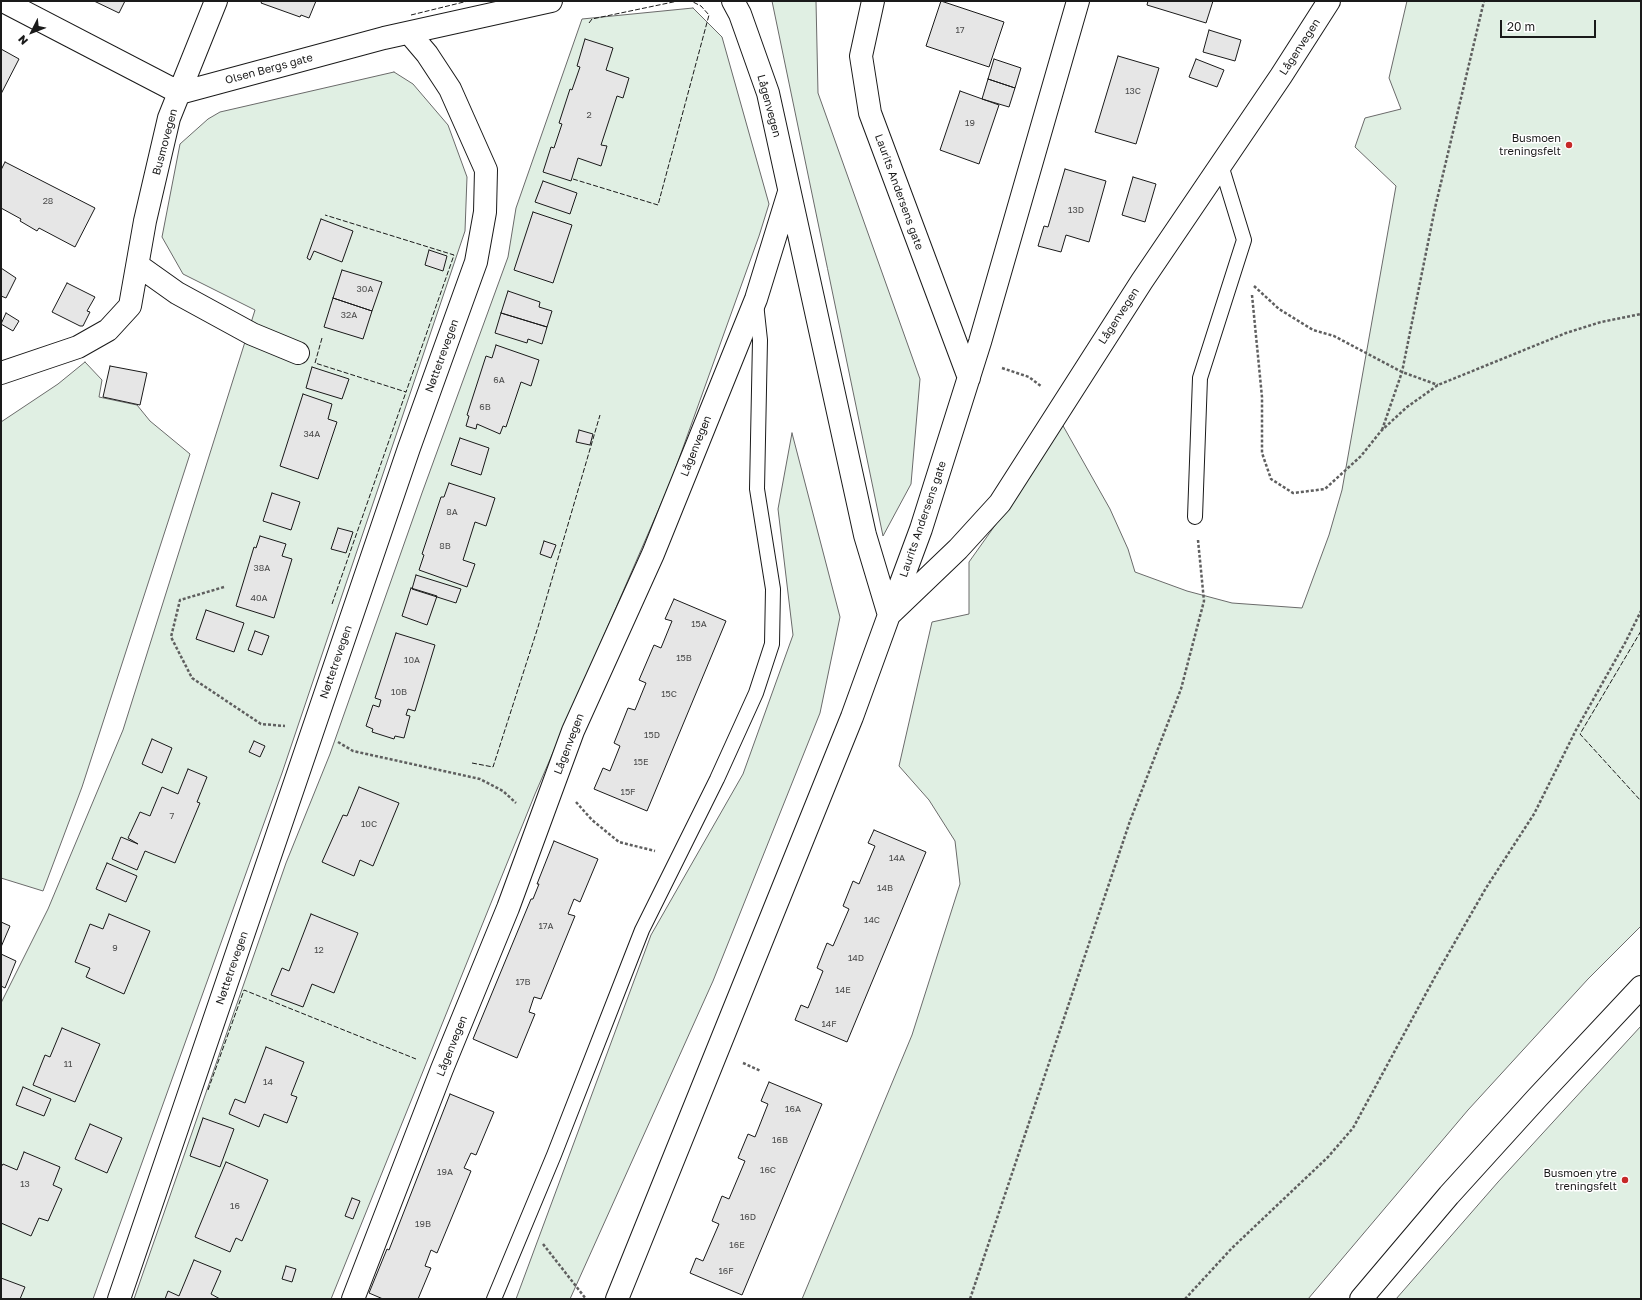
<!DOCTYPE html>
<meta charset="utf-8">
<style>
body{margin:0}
#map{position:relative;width:1642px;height:1300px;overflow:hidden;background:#fff;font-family:"Golos Text",sans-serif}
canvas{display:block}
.frame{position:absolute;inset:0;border:2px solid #1a1a1a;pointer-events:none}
.north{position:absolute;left:12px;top:12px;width:40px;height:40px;-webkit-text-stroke:3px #fff;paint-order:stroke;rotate:228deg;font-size:11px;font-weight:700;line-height:16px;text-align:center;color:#1a1a1a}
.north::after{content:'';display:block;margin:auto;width:14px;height:18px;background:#1a1a1a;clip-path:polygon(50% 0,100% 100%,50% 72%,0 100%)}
.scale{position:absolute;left:1500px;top:20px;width:96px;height:18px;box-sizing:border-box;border:2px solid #1a1a1a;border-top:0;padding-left:5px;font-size:12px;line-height:14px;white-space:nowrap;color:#1a1a1a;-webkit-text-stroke:3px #fff;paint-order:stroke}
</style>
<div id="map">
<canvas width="1642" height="1300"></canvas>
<div class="frame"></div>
<div class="north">N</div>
<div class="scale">20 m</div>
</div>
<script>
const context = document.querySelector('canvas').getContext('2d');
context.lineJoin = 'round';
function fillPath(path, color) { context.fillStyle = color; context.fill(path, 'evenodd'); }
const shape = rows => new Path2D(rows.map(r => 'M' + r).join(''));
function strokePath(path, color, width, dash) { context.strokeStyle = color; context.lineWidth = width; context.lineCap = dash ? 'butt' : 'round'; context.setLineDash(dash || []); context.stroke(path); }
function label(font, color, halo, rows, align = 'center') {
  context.font = font + ' "Golos Text",sans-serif'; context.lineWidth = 3; context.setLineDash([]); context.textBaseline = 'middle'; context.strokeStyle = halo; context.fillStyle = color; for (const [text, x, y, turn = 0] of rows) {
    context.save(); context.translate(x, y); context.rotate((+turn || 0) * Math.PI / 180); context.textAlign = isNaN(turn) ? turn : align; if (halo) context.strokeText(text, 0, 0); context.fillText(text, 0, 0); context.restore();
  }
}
const green = shape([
 [772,1,816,1,818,93,920,379,911,484,883,536,772,1],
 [1407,1,1641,1,1641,926,1588,979,1468,1110,1308,1299,802,1299,912,1035,960,884,955,841,929,800,899,766,932,622,969,614,969,562,1001,517,1062,424,1110,509,1128,549,1135,572,1187,591,1232,603,1302,608,1329,535,1342,490,1396,186,1355,147,1365,118,1401,109,1389,78,1407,1],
 [693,8,722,37,769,204,759,236,671,481,535,794,331,1299,134,1299,286,863,330,754,422,493,508,257,516,208,582,19,693,8],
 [394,72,413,84,448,125,467,177,465,231,282,773,93,1299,1,1299,1,1003,48,909,123,730,255,310,183,274,162,237,180,144,208,119,220,112,394,72],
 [85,362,102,380,99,397,137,405,150,421,190,454,82,787,43,891,1,878,1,422,58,384,85,362],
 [792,433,840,617,820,713,713,981,570,1299,516,1299,651,935,743,774,793,635,778,509,792,433],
 [1641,1026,1641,1299,1396,1299,1498,1182,1641,1026]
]);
fillPath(green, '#e0efe3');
strokePath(green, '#6a6a6a', 1);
const building = shape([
 [94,1,125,1,119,13,94,1],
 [262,1,316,1,309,18,301,15,300,17,261,3,262,1],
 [941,1,1004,22,989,67,926,46,941,1],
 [1148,1,1213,1,1206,23,1147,5,1148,1],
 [1209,30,1241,40,1235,61,1203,52,1209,30],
 [585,39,613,48,606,70,629,78,623,98,617,96,601,145,607,146,601,166,578,158,571,181,543,172,551,147,554,148,562,124,559,123,570,89,572,90,580,67,577,66,585,39],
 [1,49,19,59,1,94,1,49],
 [1118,56,1159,68,1136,144,1095,132,1118,56],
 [994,59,1021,68,1015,88,988,79,994,59],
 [1196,59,1224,70,1217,87,1189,77,1196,59],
 [988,79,1015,88,1009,107,982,99,988,79],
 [960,91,999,105,979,164,940,150,960,91],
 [5,162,95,208,75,247,39,228,37,231,20,221,21,219,1,208,1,170,5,162],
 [1065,169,1106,181,1089,242,1066,235,1061,252,1038,246,1044,226,1048,227,1065,169],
 [1133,177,1156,184,1145,222,1122,215,1133,177],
 [543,181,577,193,570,214,535,202,543,181],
 [533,212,572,225,553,283,514,270,533,212],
 [321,219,353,231,342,262,314,251,310,260,307,258,321,219],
 [429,250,447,256,443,271,425,265,429,250],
 [1,268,16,278,6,298,1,296,1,268],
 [342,270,382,282,372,311,333,298,342,270],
 [67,283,95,297,87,311,90,312,83,326,80,326,52,312,67,283],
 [508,291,540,302,539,307,552,311,547,327,501,313,508,291],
 [333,298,372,311,363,339,324,327,333,298],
 [6,313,19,321,13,331,1,324,6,313],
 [501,313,547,327,542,344,528,339,527,343,495,333,501,313],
 [496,345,539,360,531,386,521,382,506,427,503,426,500,434,477,424,476,429,466,426,469,416,467,415,486,356,492,358,496,345],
 [110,366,147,373,140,405,103,397,110,366],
 [312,367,349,379,342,399,306,388,312,367],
 [303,394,332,404,328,419,337,422,318,479,280,466,303,394],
 [579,430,593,434,590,445,576,442,579,430],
 [460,438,489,448,481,475,451,465,460,438],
 [449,483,495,498,486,526,475,522,463,560,475,564,467,587,419,570,424,555,422,554,441,497,444,497,449,483],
 [272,493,300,502,291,530,263,521,272,493],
 [338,528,353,532,346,553,331,549,338,528],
 [260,536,286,544,282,556,292,559,274,618,236,606,254,547,256,548,260,536],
 [544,541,556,545,551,558,540,554,544,541],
 [416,575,461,589,456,603,412,589,416,575],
 [411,588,437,596,427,625,402,616,411,588],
 [674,599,726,621,647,811,594,789,603,768,610,771,620,746,614,743,628,708,635,710,646,683,639,680,654,645,661,648,672,621,665,619,674,599],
 [206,610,244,623,234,652,196,639,206,610],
 [255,631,269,636,262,655,248,650,255,631],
 [396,633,435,645,415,711,408,709,406,715,410,716,404,738,395,736,394,739,372,732,373,729,366,726,373,705,379,707,381,700,375,698,396,633],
 [152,739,172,748,162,773,142,764,152,739],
 [254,741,265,746,260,757,249,752,254,741],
 [188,769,207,777,197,802,200,803,175,863,145,851,137,870,112,859,121,837,138,844,128,838,140,812,150,816,162,787,178,794,188,769],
 [359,787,399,803,373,866,360,860,354,876,322,862,343,815,347,816,359,787],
 [874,830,926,852,847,1042,795,1020,801,1005,808,1008,823,971,817,968,827,943,833,946,849,909,843,906,853,881,859,884,875,846,868,843,874,830],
 [554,841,598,859,580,902,574,899,568,914,575,916,541,999,534,997,529,1012,535,1014,517,1058,473,1039,531,899,533,899,539,884,537,884,554,841],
 [107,863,137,876,126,902,96,889,107,863],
 [109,914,150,931,124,994,86,977,90,968,75,962,90,924,103,929,109,914],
 [311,914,358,933,334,993,312,984,303,1007,271,995,282,968,289,971,311,914],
 [1,922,10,926,1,947,1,922],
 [1,954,16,961,5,988,1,986,1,954],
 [62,1028,100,1044,75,1102,33,1085,45,1055,50,1057,62,1028],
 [266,1047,304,1062,291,1095,297,1097,287,1123,264,1114,259,1127,229,1114,235,1099,245,1103,266,1047],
 [769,1082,822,1104,742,1295,690,1273,696,1258,703,1261,719,1224,712,1221,722,1196,729,1199,745,1161,738,1158,748,1134,755,1137,768,1104,761,1101,769,1082],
 [23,1087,51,1099,44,1116,16,1105,23,1087],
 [450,1094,494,1112,476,1155,471,1153,464,1168,471,1171,437,1253,431,1250,425,1266,431,1268,418,1299,383,1299,369,1293,387,1249,389,1250,450,1094],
 [203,1118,234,1129,220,1167,190,1156,203,1118],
 [90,1124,122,1138,107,1173,75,1159,90,1124],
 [24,1152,60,1167,53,1185,62,1189,48,1221,39,1218,31,1236,1,1223,1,1167,3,1164,17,1170,24,1152],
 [226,1162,268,1180,242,1241,236,1238,230,1252,195,1237,226,1162],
 [352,1198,360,1201,353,1219,345,1216,352,1198],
 [194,1260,221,1271,211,1294,220,1299,165,1299,168,1291,179,1296,194,1260],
 [286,1266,296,1269,292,1282,282,1279,286,1266],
 [1,1278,25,1287,20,1299,1,1299,1,1278]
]);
fillPath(building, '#e6e6e6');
strokePath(building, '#1a1a1a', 1);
const service = shape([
 [1195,517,1200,378,1244,240,1221,165],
 [494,1299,554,1155,642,930,717,779,756,693,772,644,773,589,757,489,760,340,756,303]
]);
const minor = shape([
 [3,1,180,93,384,38,551,1],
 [873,1,861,56,870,113,969,378],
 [139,266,177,293,252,334,298,353],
 [1,373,78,347,108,330,130,306,145,221,169,118,216,1],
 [891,610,921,529,980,342,1078,1],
 [889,615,958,549,1000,503,1142,281,1281,76,1329,1],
 [119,1299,409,448,476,262,485,212,486,170,450,89,427,54,410,34],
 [353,1299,442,1069,508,908,573,731,653,554,756,299,789,192],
 [617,1299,852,717,889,615,865,535,768,93,740,14,733,1]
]);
const trunk = shape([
 [1361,1299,1449,1195,1537,1098,1641,987]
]);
strokePath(service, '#1a1a1a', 16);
strokePath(minor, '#1a1a1a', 24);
strokePath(trunk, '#1a1a1a', 24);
strokePath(shape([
 [1254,286,1279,309,1313,330,1334,336,1402,372,1438,385],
 [1252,295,1262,397,1262,453,1271,479,1293,493,1325,489,1361,456,1381,431,1407,407,1438,385,1566,333,1601,322,1641,314],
 [1002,368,1029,377,1042,387],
 [1382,430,1402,372,1435,208,1484,1],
 [224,587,180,600,171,637,192,678,261,724,285,726],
 [338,742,353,751,480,779,503,791,516,803],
 [576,802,592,820,619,842,655,851],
 [743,1063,761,1071],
 [543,1244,586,1299],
 [970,1299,1130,821,1181,689,1204,601,1198,540],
 [1185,1299,1232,1248,1328,1157,1353,1128,1436,975,1486,888,1534,814,1576,730,1625,643,1641,611]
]), '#5f5f5f', 2.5, [3, 2]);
strokePath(service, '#fff', 14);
strokePath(minor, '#fff', 22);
strokePath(trunk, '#fff', 22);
strokePath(shape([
 [411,15,468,1],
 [589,23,592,19,678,1],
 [573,179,658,205,709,15,701,6,691,1],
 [322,338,315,363,406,392,454,255,325,215],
 [332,604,406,392],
 [1641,631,1580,734,1641,801],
 [472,763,493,767,538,627,600,415],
 [208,1090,244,990,416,1059]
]), '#1a1a1a', 1, [5, 2]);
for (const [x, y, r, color] of [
 [1569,145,4,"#c62828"],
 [1625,1180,4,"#c62828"]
]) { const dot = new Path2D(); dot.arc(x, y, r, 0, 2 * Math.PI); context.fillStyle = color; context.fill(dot); strokePath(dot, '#fff', 1.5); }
label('9px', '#4d4d4d', null, [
 ["17",960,30],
 ["13C",1133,91],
 ["2",589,115],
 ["19",970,123],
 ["28",48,201],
 ["13D",1076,210],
 ["30A",365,289],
 ["32A",349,315],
 ["6A",499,380],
 ["6B",485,407],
 ["34A",312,434],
 ["8A",452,512],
 ["8B",445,546],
 ["38A",262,568],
 ["40A",259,598],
 ["15A",699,624],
 ["15B",684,658],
 ["10A",412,660],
 ["10B",399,692],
 ["15C",669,694],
 ["15D",652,735],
 ["15E",641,762],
 ["15F",628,792],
 ["7",172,816],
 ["10C",369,824],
 ["14A",897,858],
 ["14B",885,888],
 ["14C",872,920],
 ["17A",546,926],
 ["9",115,948],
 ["12",319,950],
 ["14D",856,958],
 ["17B",523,982],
 ["14E",843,990],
 ["14F",829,1024],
 ["11",68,1064],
 ["14",268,1082],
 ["16A",793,1109],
 ["16B",780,1140],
 ["16C",768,1170],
 ["19A",445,1172],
 ["13",25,1184],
 ["16",235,1206],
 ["16D",748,1217],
 ["19B",423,1224],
 ["16E",737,1245],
 ["16F",726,1271]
]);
label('11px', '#1a1a1a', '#fff', [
 ["Lågenvegen",1300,47,-57],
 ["Olsen Bergs gate",269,69,-15],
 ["Lågenvegen",769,106,75],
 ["Busmovegen",165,142,-75],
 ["Laurits Andersens gate",899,192,70],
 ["Lågenvegen",1119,316,-57],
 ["Nøttetrevegen",442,356,-70],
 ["Lågenvegen",696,446,-68],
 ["Laurits Andersens gate",923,519,-71],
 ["Nøttetrevegen",336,662,-71],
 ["Lågenvegen",569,744,-69],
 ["Nøttetrevegen",232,968,-71],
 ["Lågenvegen",452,1046,-68]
]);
label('11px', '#1a1a1a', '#fff', [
 ["Busmoen",1561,139],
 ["treningsfelt",1561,152],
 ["Busmoen ytre",1617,1174],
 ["treningsfelt",1617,1187]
], 'right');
</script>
